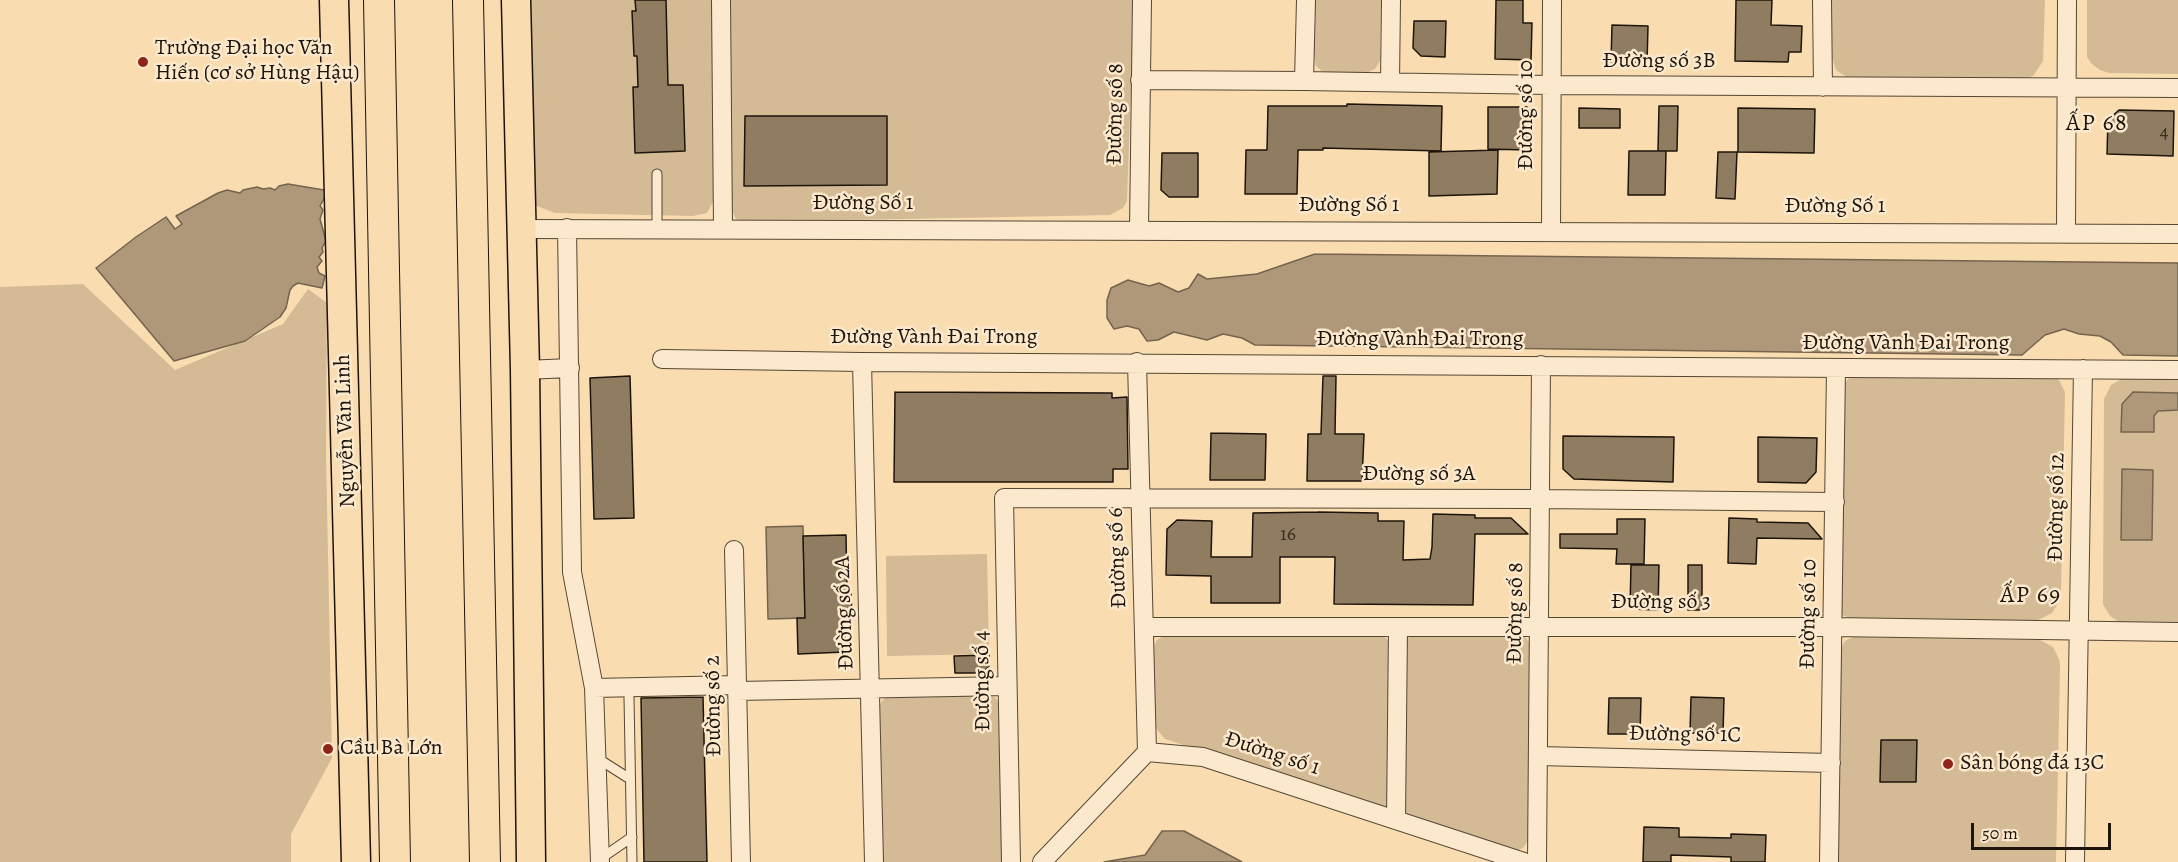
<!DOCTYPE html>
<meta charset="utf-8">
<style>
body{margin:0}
#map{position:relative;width:2178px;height:862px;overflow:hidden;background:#fadcb1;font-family:Alegreya,serif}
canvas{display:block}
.scale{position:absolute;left:1971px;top:823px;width:140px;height:27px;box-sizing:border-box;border:3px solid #1d150b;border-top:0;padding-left:8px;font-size:18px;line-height:21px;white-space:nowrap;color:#1d150b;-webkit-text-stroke:4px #fce8cc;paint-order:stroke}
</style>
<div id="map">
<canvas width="2178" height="862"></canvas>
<div class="scale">50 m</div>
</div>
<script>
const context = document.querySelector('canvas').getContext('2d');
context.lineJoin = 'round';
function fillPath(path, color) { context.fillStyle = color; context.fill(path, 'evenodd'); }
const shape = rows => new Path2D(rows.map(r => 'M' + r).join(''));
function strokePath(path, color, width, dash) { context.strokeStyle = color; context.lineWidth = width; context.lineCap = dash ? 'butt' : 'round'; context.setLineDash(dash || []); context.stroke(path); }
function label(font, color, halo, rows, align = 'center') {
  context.font = font + ' Alegreya,serif'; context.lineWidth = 5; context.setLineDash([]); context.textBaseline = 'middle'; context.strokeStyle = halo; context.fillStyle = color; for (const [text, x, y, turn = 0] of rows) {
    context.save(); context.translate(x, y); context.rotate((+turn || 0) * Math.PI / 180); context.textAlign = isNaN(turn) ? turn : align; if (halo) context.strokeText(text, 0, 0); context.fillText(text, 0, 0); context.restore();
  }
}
fillPath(shape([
 [525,0,714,0,714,200,707,213,693,216,555,213,537,206,532,200],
 [729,0,1134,0,1127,201,1123,208,1110,215,749,222,736,219,730,206],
 [1314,0,1381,0,1380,61,1375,69,1364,74,1328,73,1322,71,1316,66,1314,57],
 [1832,0,2045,0,2043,61,2034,75,2025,80,1848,78,1836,70,1832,57],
 [2087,0,2178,0,2178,74,2109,73,2100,70,2092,64,2087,57],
 [83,284,175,370,283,324,308,289,327,303,326,453,332,758,291,834,291,862,0,862,0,287],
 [1851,376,2053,376,2059,380,2065,392,2061,592,2060,600,2052,613,2034,622,1852,619,1842,615,1839,610,1843,385],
 [2125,377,2178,377,2178,627,2124,625,2110,616,2103,604,2104,399,2111,385],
 [987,554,989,654,887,656,886,556],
 [1167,634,1383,636,1387,639,1390,644,1388,804,1385,808,1377,809,1165,739,1155,727,1152,650,1157,640],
 [1412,634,1523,635,1531,644,1530,838,1523,848,1516,851,1407,814,1404,809,1406,641],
 [1853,637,2040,640,2053,647,2059,659,2060,666,2056,862,1836,862,1840,650,1845,641],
 [986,694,996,698,1000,707,1003,862,880,862,879,705,885,698,890,696]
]), '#d4ba95');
const water = shape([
 [288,184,324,190,326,195,320,206,323,210,320,219,326,241,322,248,323,252,319,257,322,261,317,267,319,273,325,276,322,288,298,283,293,286,290,290,286,308,280,317,245,341,174,361,96,268,136,237,166,217,175,229,182,224,176,216,218,193,227,190,240,193,243,190,257,187,263,189,270,188,275,190,279,186,288,184],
 [1315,254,2178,263,2178,356,2123,355,2111,342,2100,336,2079,334,2064,329,2045,335,2022,355,1255,345,1242,338,1223,334,1207,340,1174,332,1158,340,1147,341,1139,329,1127,326,1114,329,1107,318,1107,300,1111,288,1128,280,1149,286,1159,283,1178,292,1189,288,1198,274,1207,279,1257,274,1315,254],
 [2133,392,2178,393,2178,410,2158,411,2154,416,2154,432,2121,432,2122,404,2133,392],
 [2122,469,2153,470,2152,540,2121,540,2122,469],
 [803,526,805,618,768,619,766,527,803,526],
 [1162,831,1184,831,1242,862,1104,862,1145,855,1162,831]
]);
fillPath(water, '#af9879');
strokePath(water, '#75644d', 1.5);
const building = shape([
 [635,0,666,0,668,85,683,85,685,151,635,153,633,87,638,87,637,56,634,56,632,11,636,11,635,0],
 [1496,0,1523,0,1523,23,1532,23,1531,60,1495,59,1496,0],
 [1736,0,1772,0,1771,25,1802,26,1801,52,1789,52,1788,62,1735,61,1736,0],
 [1414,21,1446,21,1445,57,1421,56,1413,48,1414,21],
 [1612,25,1648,26,1647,63,1611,62,1612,25],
 [1347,104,1442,106,1441,151,1323,148,1323,150,1298,150,1297,194,1245,194,1246,150,1267,150,1268,106,1347,106,1347,104],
 [1659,106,1678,106,1677,151,1658,151,1659,106],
 [1488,107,1527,107,1527,116,1532,115,1532,141,1527,142,1527,150,1488,149,1488,107],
 [1579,108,1620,109,1620,128,1579,128,1579,108],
 [1738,108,1815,109,1814,153,1738,152,1738,108],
 [2119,110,2174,111,2173,156,2107,154,2108,120,2119,110],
 [745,116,887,116,887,185,744,186,745,116],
 [1498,150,1497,194,1429,196,1429,152,1498,150],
 [1629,151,1666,151,1665,195,1628,195,1629,151],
 [1718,152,1737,152,1735,199,1716,198,1718,152],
 [1162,153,1198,153,1198,197,1169,197,1161,190,1162,153],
 [630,376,634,518,594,519,590,378,630,376],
 [1323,376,1336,376,1335,434,1364,434,1362,481,1307,481,1308,434,1321,434,1323,376],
 [895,392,1112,393,1112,398,1127,397,1128,469,1113,469,1113,482,894,482,895,392],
 [1211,433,1266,434,1265,480,1210,480,1211,433],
 [1563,436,1674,437,1673,482,1574,479,1563,469,1563,436],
 [1758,437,1817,438,1816,472,1806,483,1758,482,1758,437],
 [1318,512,1378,513,1378,521,1404,521,1403,560,1430,559,1432,547,1433,514,1475,515,1475,518,1511,518,1528,534,1475,534,1473,605,1334,604,1335,557,1280,557,1280,603,1211,603,1211,576,1166,575,1167,529,1177,520,1212,521,1211,557,1252,557,1253,513,1318,512],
 [1729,518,1757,519,1757,522,1808,523,1822,539,1757,538,1756,564,1728,563,1729,518],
 [1617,519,1645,519,1644,564,1616,564,1617,549,1560,548,1560,534,1617,534,1617,519],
 [846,535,847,594,851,594,852,618,845,618,845,652,798,654,797,618,805,618,803,536,846,535],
 [1631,565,1659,565,1658,610,1630,609,1631,565],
 [1688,565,1702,565,1702,610,1688,610,1688,565],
 [989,655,989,666,983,673,955,673,954,656,989,655],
 [703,697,707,862,644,862,641,698,703,697],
 [1691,697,1724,698,1723,733,1690,733,1691,697],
 [1609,698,1641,698,1640,734,1608,734,1609,698],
 [1881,740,1917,740,1916,782,1880,782,1881,740],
 [1644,827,1679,828,1679,837,1731,838,1731,834,1766,835,1765,862,1731,862,1731,857,1671,855,1671,862,1643,862,1644,827]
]);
fillPath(building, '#907c61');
strokePath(building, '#1d150b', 1.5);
const service = shape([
 [657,174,657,228],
 [629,697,632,862],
 [597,758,630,779],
 [600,859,632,837]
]);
const minor = shape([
 [721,0,723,228],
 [1822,0,1823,87],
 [1140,80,1304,81,1551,85,2178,88],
 [1304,81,1306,0],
 [1390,82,1391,0],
 [567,228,572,572,594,688,600,862],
 [521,229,2178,234],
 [1139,229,1142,0],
 [1551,231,1552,0],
 [2066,232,2067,0],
 [662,359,862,362,2178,370],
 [862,362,874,862],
 [1137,362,1147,752],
 [525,370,570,368],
 [734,550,741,862],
 [1144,627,1833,627,2178,632],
 [594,688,737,685],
 [737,691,1007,686],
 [1147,752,1203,757,1524,862],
 [1538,756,1831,763],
 [1396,820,1398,627],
 [1011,862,1004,498,1541,499,1835,502],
 [1042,862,1147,752],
 [1537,862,1541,365],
 [1829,862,1836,368],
 [2075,862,2083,369]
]);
const primary = shape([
 [334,0,356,862],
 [516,0,525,370,531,862]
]);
const trunk = shape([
 [379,0,395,862],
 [468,0,485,862]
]);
strokePath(service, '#544734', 11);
strokePath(minor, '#544734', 20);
strokePath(primary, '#1d150b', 31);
strokePath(trunk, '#1d150b', 32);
strokePath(service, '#fce8cc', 9);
strokePath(minor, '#fce8cc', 18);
strokePath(primary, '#fadcb1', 28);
strokePath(trunk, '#fadcb1', 30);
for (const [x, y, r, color] of [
 [143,62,6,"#8f2418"],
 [328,749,6,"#8f2418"],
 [1948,764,6,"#8f2418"]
]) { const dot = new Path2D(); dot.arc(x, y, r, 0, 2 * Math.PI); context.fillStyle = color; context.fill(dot); strokePath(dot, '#fce8cc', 2); }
label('20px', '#3a2f20', null, [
 ["4",2164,133],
 ["16",1288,535]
]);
label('22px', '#1d150b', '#fce8cc', [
 ["Trường Đại học Văn",155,49],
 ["Hiến (cơ sở Hùng Hậu)",155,74],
 ["Cầu Bà Lớn",340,749],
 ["Sân bóng đá 13C",1960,764]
], 'left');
label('22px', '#1d150b', '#fce8cc', [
 ["Đường số 3B",1659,62],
 ["Đường số 8",1116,114,-89],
 ["Đường số 10",1527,115,-90],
 ["Đường Số 1",863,204],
 ["Đường Số 1",1349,206],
 ["Đường Số 1",1835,207],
 ["Đường Vành Đai Trong",934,338],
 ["Đường Vành Đai Trong",1420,340],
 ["Đường Vành Đai Trong",1906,344],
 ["Nguyễn Văn Linh",346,431,-92],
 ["Đường số 3A",1419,475],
 ["Đường số 12",2057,507,-89],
 ["Đường số 6",1118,558,-92],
 ["Đường số 3",1661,603],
 ["Đường số 2A",845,613,-92],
 ["Đường số 8",1516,613,-89],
 ["Đường số 10",1809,614,-89],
 ["Đường số 4",983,681,-91],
 ["Đường số 2",714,706,-91],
 ["Đường số 1C",1685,735,1],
 ["Đường số 1",1272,754,18]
]);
context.letterSpacing = '1.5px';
label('24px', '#1d150b', '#fce8cc', [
 ["ẤP 68",2097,124],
 ["ẤP 69",2031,596]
]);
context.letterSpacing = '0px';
</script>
